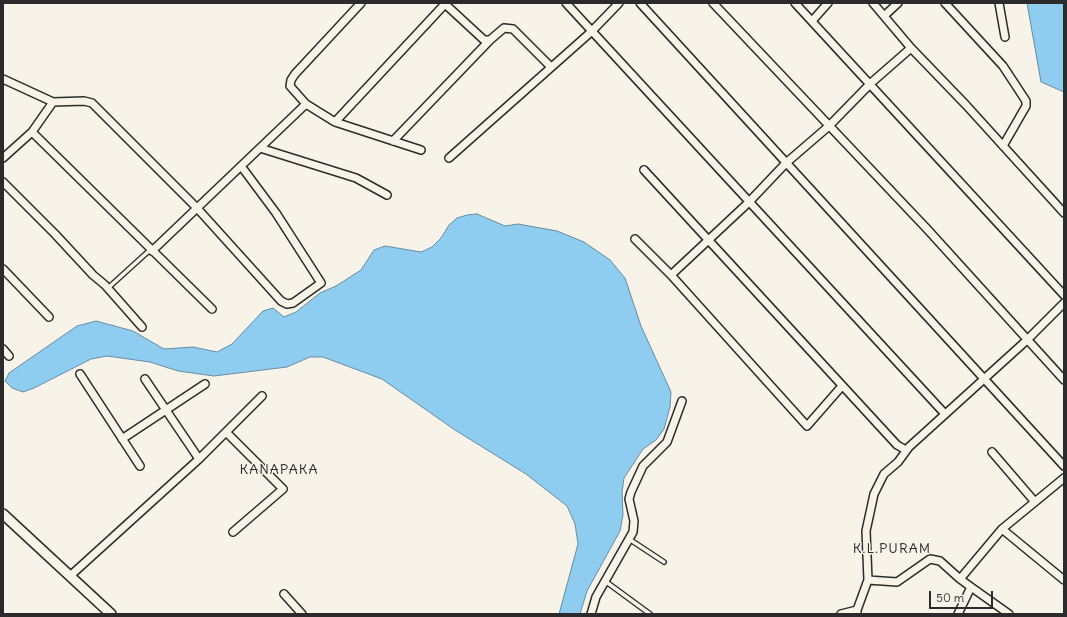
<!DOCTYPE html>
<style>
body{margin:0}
#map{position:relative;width:1067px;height:617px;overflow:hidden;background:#f7f3e8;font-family:Delius,sans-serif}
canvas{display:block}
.frame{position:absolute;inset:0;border:4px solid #2b2b2b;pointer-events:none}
.scale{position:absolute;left:929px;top:591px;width:64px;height:18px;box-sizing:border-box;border:2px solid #2b2b2b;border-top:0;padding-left:5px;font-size:12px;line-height:14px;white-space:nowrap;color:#2b2b2b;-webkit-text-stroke:3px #f7f3e8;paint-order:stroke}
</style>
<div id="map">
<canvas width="1067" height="617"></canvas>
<div class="frame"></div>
<div class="scale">50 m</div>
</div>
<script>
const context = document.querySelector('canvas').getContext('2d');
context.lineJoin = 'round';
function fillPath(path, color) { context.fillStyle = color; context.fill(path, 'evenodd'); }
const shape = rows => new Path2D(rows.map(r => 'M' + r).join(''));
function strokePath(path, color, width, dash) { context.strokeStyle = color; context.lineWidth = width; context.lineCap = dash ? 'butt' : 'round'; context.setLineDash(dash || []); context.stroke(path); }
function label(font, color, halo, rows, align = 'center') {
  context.font = font + ' Delius,sans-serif'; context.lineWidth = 3; context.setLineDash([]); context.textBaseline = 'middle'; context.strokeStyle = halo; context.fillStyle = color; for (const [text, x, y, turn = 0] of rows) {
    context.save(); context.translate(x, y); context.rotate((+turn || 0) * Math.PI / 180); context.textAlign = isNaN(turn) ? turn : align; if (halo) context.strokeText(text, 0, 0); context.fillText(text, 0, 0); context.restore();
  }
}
const water = shape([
 [1027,3,1064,3,1064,92,1041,82,1027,3],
 [477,214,505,226,518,224,557,231,584,242,610,260,625,278,641,326,671,392,670,407,664,429,656,440,643,449,624,478,622,492,623,515,620,531,587,591,580,614,559,614,578,544,575,524,567,506,526,474,455,430,382,379,323,357,310,357,287,367,214,376,178,371,150,362,107,356,91,359,34,388,23,392,12,388,5,381,9,373,77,326,96,321,133,331,164,349,193,347,217,352,232,344,263,311,273,308,284,317,296,312,320,293,336,286,361,270,374,250,385,246,421,252,432,247,441,238,449,225,457,218,467,215,477,214]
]);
fillPath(water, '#8ecdef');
strokePath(water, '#668ca1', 1);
const service = shape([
 [108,288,151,249],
 [629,539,664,562],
 [605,581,650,614]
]);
const minor = shape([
 [444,3,484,40,490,40,504,28,513,29,551,67],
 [566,3,945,414],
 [640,3,1064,466],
 [713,3,928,230,1064,380],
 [795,3,1064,295],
 [873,3,911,48,966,105,1064,213],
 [945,3,1003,66,1026,101,1026,106,1003,146],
 [999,3,1005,37],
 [884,16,898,3],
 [812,21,828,3],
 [3,79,53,102,84,101,92,103,197,208,281,301,287,304,293,303,321,283,276,213,244,170],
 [306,104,335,122,421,150],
 [335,122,445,4],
 [32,132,212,309],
 [393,141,490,40],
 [260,148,356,178,387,195],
 [3,158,32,132,53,102],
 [449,158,591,32,619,3],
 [644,170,897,445,906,450],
 [3,182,55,234,93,275,105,285,142,327],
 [635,239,671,275,807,426,842,386],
 [152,251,306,104,290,86,291,80,295,74,361,3],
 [3,269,49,317],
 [671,275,748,203,786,163,829,126,871,83,911,48],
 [3,349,9,356],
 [80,374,140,466],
 [145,379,199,459],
 [226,432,283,489,233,532],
 [122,439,205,384],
 [992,452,1035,502],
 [1002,529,1064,580],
 [70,576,199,459,262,396],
 [868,580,897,582,930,559,940,561,960,579],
 [971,587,1009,614],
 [284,594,302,614],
 [591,614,596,597,633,532,634,521,629,499,631,492,643,466,667,442,682,401],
 [841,614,857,610],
 [857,614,857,610,868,580,866,531,874,494,884,474,898,462,909,447,1027,340,1064,303],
 [958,614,971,587,960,579,1002,529,1064,478]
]);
const tertiary = shape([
 [3,514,111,614]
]);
strokePath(service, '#2b2b2b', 6);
strokePath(minor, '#2b2b2b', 10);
strokePath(tertiary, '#2b2b2b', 12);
strokePath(service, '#f7f3e8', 3.5);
strokePath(minor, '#f7f3e8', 7);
strokePath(tertiary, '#f7f3e8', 9);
context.letterSpacing = '1px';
label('14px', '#2b2b2b', '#f7f3e8', [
 ["KANAPAKA",279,470],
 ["K.L.PURAM",892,549]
]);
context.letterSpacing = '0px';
</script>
